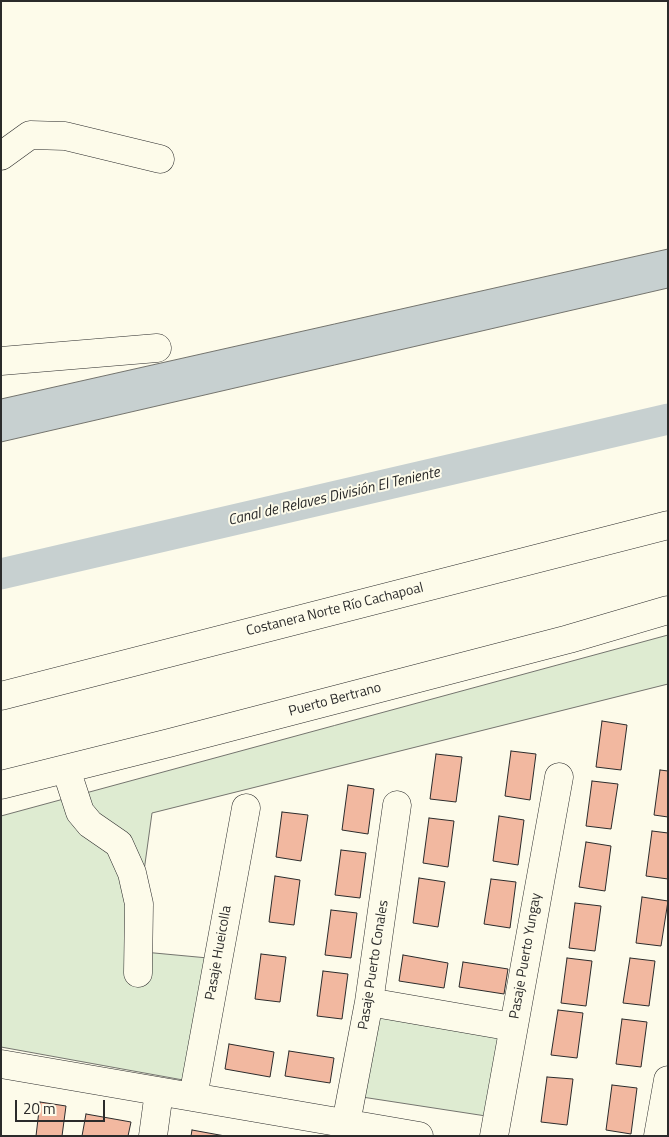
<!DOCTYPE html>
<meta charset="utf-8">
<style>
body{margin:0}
#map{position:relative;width:669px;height:1137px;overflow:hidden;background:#fdfbea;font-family:"Titillium Web",sans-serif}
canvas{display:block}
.frame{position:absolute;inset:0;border:2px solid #2b2b2b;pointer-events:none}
.scale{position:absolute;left:15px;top:1100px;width:90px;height:22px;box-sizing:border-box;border:2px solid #2b2b2b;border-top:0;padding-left:6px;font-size:15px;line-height:18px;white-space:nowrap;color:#2b2b2b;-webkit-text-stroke:4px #fdfbea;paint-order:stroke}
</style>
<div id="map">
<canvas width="669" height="1137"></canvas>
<div class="frame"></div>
<div class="scale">20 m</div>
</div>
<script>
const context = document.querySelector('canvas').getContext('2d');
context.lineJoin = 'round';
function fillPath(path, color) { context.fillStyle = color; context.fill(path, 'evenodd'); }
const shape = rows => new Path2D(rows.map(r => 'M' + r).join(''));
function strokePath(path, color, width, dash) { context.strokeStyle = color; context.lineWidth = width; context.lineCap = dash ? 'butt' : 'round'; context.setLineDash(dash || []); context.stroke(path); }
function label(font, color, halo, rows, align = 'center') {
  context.font = font + ' "Titillium Web",sans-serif'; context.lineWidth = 4; context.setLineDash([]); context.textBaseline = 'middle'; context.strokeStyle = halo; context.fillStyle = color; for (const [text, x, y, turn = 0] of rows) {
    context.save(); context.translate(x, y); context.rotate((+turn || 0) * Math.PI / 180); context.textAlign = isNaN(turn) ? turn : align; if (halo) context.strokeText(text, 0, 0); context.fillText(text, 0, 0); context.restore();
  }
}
const green = shape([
 [668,635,668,684,152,813,133,951,208,958,183,1080,1,1047,1,816,668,635],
 [375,1014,499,1033,486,1116,362,1097,375,1014]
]);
fillPath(green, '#deebd1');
strokePath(green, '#74746e', 1);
const water = shape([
 [668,249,668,288,1,442,1,399,668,249]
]);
fillPath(water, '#c7d0d0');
strokePath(water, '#74746e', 1);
strokePath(shape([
 [1,574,668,419]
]), '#c7d0d0', 31);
const building = shape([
 [602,721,627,725,621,770,596,767,602,721],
 [511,751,536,754,530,800,505,796,511,751],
 [436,754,462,757,456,802,430,799,436,754],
 [660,770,668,771,668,817,654,815,660,770],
 [592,781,618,784,611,829,586,826,592,781],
 [348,785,374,789,368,834,342,830,348,785],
 [282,812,308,815,301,861,276,857,282,812],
 [499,816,524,820,518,865,493,861,499,816],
 [429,818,454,821,448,867,423,863,429,818],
 [652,831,668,833,668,879,646,876,652,831],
 [586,842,611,846,605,891,579,887,586,842],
 [341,850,366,853,360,898,335,895,341,850],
 [275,876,300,880,294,925,269,922,275,876],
 [419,878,445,882,438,927,413,923,419,878],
 [491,879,516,882,510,928,484,924,491,879],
 [642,897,668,901,661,946,636,943,642,897],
 [575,903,601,906,595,951,569,948,575,903],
 [331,910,357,913,351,958,325,955,331,910],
 [261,954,286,957,280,1002,255,999,261,954],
 [403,955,448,963,444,988,399,981,403,955],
 [567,958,592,961,586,1006,561,1003,567,958],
 [630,958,655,961,649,1006,623,1003,630,958],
 [463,962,508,969,504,994,459,987,463,962],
 [323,971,348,974,342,1019,317,1016,323,971],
 [558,1010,583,1013,577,1058,551,1055,558,1010],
 [622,1019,647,1022,641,1067,616,1064,622,1019],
 [229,1044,274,1052,270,1077,225,1069,229,1044],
 [289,1051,334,1058,330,1083,285,1076,289,1051],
 [547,1077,573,1079,567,1125,541,1122,547,1077],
 [612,1085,637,1088,631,1134,606,1130,612,1085],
 [40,1102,66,1106,62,1136,36,1136,40,1102],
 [86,1114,131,1122,128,1136,82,1136,86,1114],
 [192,1130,225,1136,191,1136,192,1130]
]);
fillPath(building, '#f2b8a0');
strokePath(building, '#2b2b2b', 1);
const minor = shape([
 [1,156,30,135,65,136,160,159],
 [1,361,157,348],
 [66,769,80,812,90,824,119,844,132,873,139,904,138,973],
 [1,785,169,743,569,639,668,610],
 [369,1002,513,1027],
 [1,1064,419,1136],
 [193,1097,246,808],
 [346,1123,369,1002,397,805],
 [153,1136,159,1092],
 [494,1136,559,777],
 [658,1136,668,1080]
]);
const major = shape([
 [1,696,668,525]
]);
strokePath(minor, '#2b2b2b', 29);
strokePath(major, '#2b2b2b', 29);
strokePath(minor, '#fdfbea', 28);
strokePath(major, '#fdfbea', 28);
label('14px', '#2b2b2b', '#fdfbea', [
 ["Costanera Norte Río Cachapoal",335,610,-14],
 ["Puerto Bertrano",335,700,-15],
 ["Pasaje Hueicolla",219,953,-80],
 ["Pasaje Puerto Yungay",526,956,-80],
 ["Pasaje Puerto Conales",374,965,-81]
]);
label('italic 15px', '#2b2b2b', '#fdfbea', [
 ["Canal de Relaves División El Teniente",334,497,-13]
]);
</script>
